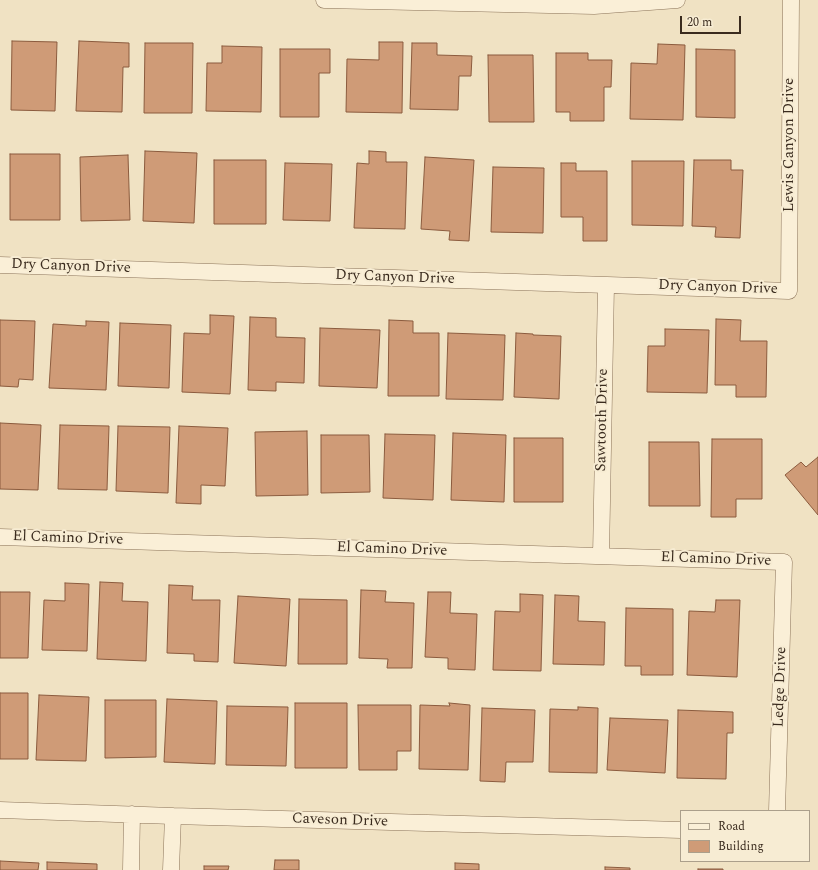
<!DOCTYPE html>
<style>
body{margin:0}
#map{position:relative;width:818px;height:870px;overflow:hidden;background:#f0e2c3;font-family:Spectral,serif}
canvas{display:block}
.legend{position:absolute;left:680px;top:810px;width:130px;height:52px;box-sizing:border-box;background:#f7ecd3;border:1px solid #ab9f8b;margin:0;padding:5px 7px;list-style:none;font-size:12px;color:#3a2b1e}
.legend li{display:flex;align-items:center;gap:8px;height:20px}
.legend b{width:20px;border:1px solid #ab9f8b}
.scale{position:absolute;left:680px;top:16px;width:61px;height:18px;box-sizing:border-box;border:2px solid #3a2b1e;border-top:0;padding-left:5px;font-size:12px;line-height:14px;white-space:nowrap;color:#3a2b1e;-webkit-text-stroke:3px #f7ecd3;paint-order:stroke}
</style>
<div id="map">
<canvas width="818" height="870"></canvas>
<ul class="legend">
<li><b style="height:5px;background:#faefd7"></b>Road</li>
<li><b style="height:11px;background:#cf9b77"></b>Building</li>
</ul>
<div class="scale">20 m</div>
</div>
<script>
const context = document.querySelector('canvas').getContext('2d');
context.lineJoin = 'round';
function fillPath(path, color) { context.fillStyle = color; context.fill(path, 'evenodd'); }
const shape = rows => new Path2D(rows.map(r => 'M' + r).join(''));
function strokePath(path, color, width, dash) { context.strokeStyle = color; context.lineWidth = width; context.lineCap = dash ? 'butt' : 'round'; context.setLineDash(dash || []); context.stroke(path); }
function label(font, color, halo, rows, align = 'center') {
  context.font = font + ' Spectral,serif'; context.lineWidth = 4; context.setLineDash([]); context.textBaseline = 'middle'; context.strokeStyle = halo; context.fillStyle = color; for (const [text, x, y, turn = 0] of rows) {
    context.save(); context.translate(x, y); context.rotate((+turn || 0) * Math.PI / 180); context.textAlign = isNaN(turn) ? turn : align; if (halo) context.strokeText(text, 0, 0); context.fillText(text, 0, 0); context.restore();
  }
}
const building = shape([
 [12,41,57,42,55,111,11,110,12,41],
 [79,41,129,43,129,67,123,67,122,112,76,111,79,41],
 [379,42,403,42,402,113,346,112,347,59,379,60,379,42],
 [145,43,193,43,192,113,144,113,145,43],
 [412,43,437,43,437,55,472,56,471,76,459,76,458,110,410,109,412,43],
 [658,44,685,45,683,120,630,119,631,63,657,64,658,44],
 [222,46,262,47,261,112,206,111,207,63,222,63,222,46],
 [280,49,330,49,330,73,319,73,319,117,280,117,280,49],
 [696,49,735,50,735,118,696,117,696,49],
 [556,53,588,53,588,60,612,60,611,87,604,87,604,121,570,121,570,112,556,112,556,53],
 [488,55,533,55,534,122,489,122,488,55],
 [145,151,197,153,194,223,143,221,145,151],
 [369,151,386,152,386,162,407,162,405,229,354,228,357,163,369,164,369,151],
 [10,154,60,154,60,220,10,220,10,154],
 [128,155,130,220,81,221,80,157,128,155],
 [425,157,474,160,469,241,449,240,450,231,421,229,425,157],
 [214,160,266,160,266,224,214,224,214,160],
 [694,160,731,160,731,170,743,170,740,238,715,237,716,227,692,226,694,160],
 [632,161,684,161,683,226,632,225,632,161],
 [285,163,332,164,330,221,283,220,285,163],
 [561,163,576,163,576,171,607,171,607,241,583,241,583,217,561,217,561,163],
 [493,167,544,168,543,233,491,232,493,167],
 [210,315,234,316,230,394,182,392,184,333,210,334,210,315],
 [250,317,276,318,276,337,305,338,304,383,276,382,276,391,248,390,250,317],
 [716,319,741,320,740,341,767,341,766,397,736,397,736,385,715,385,716,319],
 [0,320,35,321,33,380,19,379,18,387,0,386,0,320],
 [389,320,413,321,413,333,439,333,439,396,388,396,389,320],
 [86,321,109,322,106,390,49,388,53,324,86,326,86,321],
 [120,323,171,325,169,388,118,386,120,323],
 [320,328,380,330,377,388,319,386,320,328],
 [665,329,709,330,707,393,647,392,648,346,665,346,665,329],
 [448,333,505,335,503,400,446,399,448,333],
 [516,333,533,334,533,335,561,336,559,399,514,397,516,333],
 [0,423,41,425,38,490,0,489,0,423],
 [60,425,109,426,107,490,58,489,60,425],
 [118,426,170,427,168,493,116,491,118,426],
 [179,426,228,428,225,486,201,485,201,504,176,503,179,426],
 [307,431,308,495,256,496,255,432,307,431],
 [453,433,506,435,504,502,451,500,453,433],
 [385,434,435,435,433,500,383,498,385,434],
 [321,435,369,435,370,492,321,493,321,435],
 [514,438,563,438,563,502,514,502,514,438],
 [712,439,762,439,762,499,736,499,736,517,711,517,712,439],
 [649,442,699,442,700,506,649,506,649,442],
 [818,457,818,515,785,475,801,462,806,467,818,457],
 [100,582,123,583,122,601,148,602,146,661,97,659,100,582],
 [65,583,89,584,87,651,42,650,44,600,65,601,65,583],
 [169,585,193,586,192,600,220,600,218,662,194,661,194,654,167,653,169,585],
 [361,590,386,591,385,602,414,603,412,668,387,668,388,659,359,658,361,590],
 [0,592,30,592,28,658,0,658,0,592],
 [428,592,451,592,450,613,477,614,475,670,448,669,448,658,425,657,428,592],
 [520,594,543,595,541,671,493,670,495,611,520,612,520,594],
 [555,595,579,596,578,621,605,622,604,665,553,664,555,595],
 [238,596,290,599,286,666,234,663,238,596],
 [299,599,347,600,347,664,298,664,299,599],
 [716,600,740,600,737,677,687,675,689,611,715,612,716,600],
 [626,608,673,609,673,675,641,675,641,666,625,666,626,608],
 [0,693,28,693,28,759,0,759,0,693],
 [39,695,89,697,86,761,36,760,39,695],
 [167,699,217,701,215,764,164,762,167,699],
 [105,700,156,700,156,757,105,758,105,700],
 [295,703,347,703,347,768,295,768,295,703],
 [449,703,470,705,468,770,419,769,420,705,450,706,449,703],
 [358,705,411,705,411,751,397,751,397,770,359,770,358,705],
 [227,706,288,707,286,766,226,765,227,706],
 [578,707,598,708,597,773,549,772,550,709,578,710,578,707],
 [482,708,535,710,533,762,506,762,505,782,480,781,482,708],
 [678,710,733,712,733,733,727,733,726,779,677,778,678,710],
 [610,718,668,720,665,773,607,770,610,718],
 [275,860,299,860,299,870,274,870,275,860],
 [0,861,39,863,38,870,0,870,0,861],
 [47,862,97,864,97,870,47,870,47,862],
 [455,863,479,864,479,870,455,870,455,863],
 [204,866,229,866,228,870,204,870,204,866],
 [605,867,630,868,630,870,605,870,605,867],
 [698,869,723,869,723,870,698,870,698,869]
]);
fillPath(building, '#cf9b77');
strokePath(building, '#8b5b3e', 1);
const street = shape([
 [324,0,594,6,677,0],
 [0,265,789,291,791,0],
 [0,537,784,562,777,811],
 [601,556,606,285],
 [0,810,173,816,681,830],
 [131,870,132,814],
 [171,870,173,816]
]);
strokePath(street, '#8b7359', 17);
strokePath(street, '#faefd7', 16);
label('15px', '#3a2b1e', '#f7ecd3', [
 ["Lewis Canyon Drive",790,145,-90],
 ["Dry Canyon Drive",71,267,2],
 ["Dry Canyon Drive",395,278,2],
 ["Dry Canyon Drive",718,288,2],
 ["Sawtooth Drive",603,420,-89],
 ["El Camino Drive",68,539,2],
 ["El Camino Drive",392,550,2],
 ["El Camino Drive",716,560,2],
 ["Ledge Drive",781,687,-88],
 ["Caveson Drive",340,821,2]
]);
</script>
